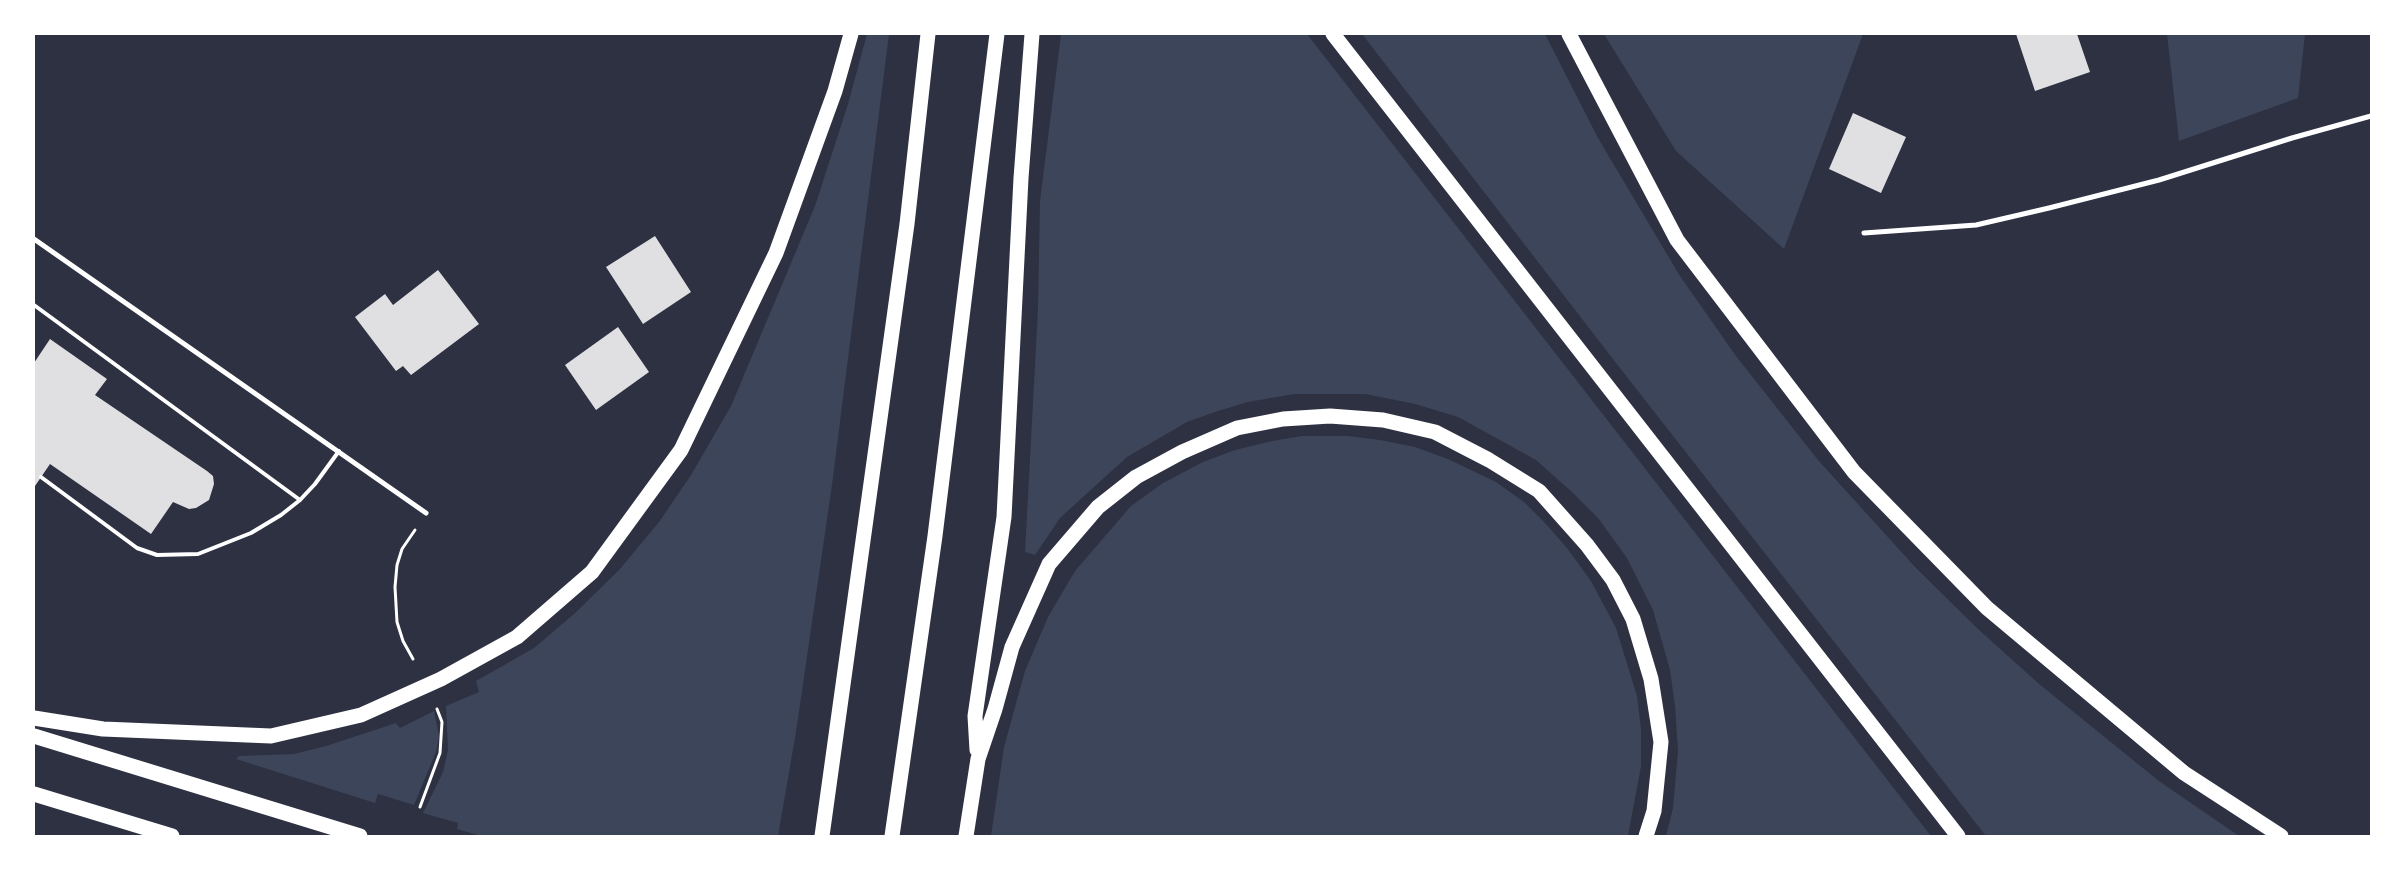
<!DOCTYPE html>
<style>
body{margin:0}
#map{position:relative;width:2405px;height:870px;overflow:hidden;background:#2d3142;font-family:"Nunito Sans",sans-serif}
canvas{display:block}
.frame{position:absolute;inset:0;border:35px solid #fff;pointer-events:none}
</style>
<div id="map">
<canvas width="2405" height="870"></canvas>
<div class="frame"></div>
</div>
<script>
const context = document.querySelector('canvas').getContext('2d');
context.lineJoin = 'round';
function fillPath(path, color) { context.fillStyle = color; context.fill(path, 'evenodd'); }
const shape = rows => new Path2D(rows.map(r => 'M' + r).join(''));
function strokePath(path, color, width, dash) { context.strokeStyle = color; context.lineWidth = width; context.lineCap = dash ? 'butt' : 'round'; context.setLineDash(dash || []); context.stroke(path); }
fillPath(shape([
 [867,34,889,34,832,485,796,732,778,836,481,836,457,829,458,823,423,813,443,772,448,750,446,706,479,692,476,681,534,648,574,614,619,570,659,522,691,475,731,406,815,206,848,104],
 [1061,34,1307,34,1931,836,1666,836,1673,808,1678,751,1675,706,1670,670,1653,610,1627,558,1598,518,1573,493,1536,460,1458,417,1415,404,1365,394,1294,394,1248,402,1218,411,1187,422,1127,457,1060,518,1035,555,1025,552,1038,309,1040,201],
 [1362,34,1545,34,1598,138,1680,276,1736,356,1818,460,1916,568,1978,629,2038,683,2159,781,2239,836,1986,836,1616,363],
 [1604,34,1863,34,1784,249,1676,151],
 [2167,34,2305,34,2298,98,2179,141],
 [1302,436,1348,436,1380,440,1415,447,1448,459,1496,482,1524,502,1546,524,1567,548,1591,581,1616,628,1637,696,1641,729,1641,766,1628,836,991,836,1004,747,1025,671,1048,617,1075,571,1131,506,1163,483,1203,462,1235,450,1272,441],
 [434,711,439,736,436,752,414,805,378,794,375,803,236,759,239,756,294,754,326,746,396,723,400,728]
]), '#3c4559');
fillPath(shape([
 [2016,34,2077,34,2090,72,2035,91],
 [1853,113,1906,137,1881,193,1829,169],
 [655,236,691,292,643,324,606,267],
 [438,270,479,324,411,375,403,366,396,371,355,317,385,294,393,305],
 [618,327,649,372,596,410,565,365],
 [50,339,107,379,95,395,207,471,213,476,214,484,209,500,196,508,189,509,173,502,151,534,50,464,35,486,34,485,34,363]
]), '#e0e0e3');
strokePath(shape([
 [413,659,403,641,397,622,395,587,397,565,402,549,415,530],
 [420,807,440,753,442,722,437,709]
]), '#fff', 3);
strokePath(shape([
 [34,305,300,500],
 [41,477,137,548,157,555,198,554,251,533,281,515,300,500,315,484,339,451]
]), '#fff', 4);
strokePath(shape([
 [1864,233,1976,225,2049,208,2159,180,2292,138,2371,116],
 [34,239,426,513]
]), '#fff', 5);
strokePath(shape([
 [1333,34,1958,836],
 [1569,34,1677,240,1854,472,1987,608,2184,773,2281,836],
 [34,718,103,729,271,736,361,715,441,679,517,637,592,572,681,450,776,253,835,91,851,34],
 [34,736,360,836],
 [977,750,975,716,1004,517,1021,178,1032,34],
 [34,794,172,836],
 [822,836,907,224,928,34],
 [892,836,935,536,997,34],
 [966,836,978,759,995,709,1012,647,1049,564,1098,507,1136,477,1182,452,1237,428,1283,419,1330,416,1383,420,1435,432,1489,460,1539,491,1587,545,1613,580,1633,619,1651,679,1661,742,1654,811,1646,836]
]), '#fff', 15);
</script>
